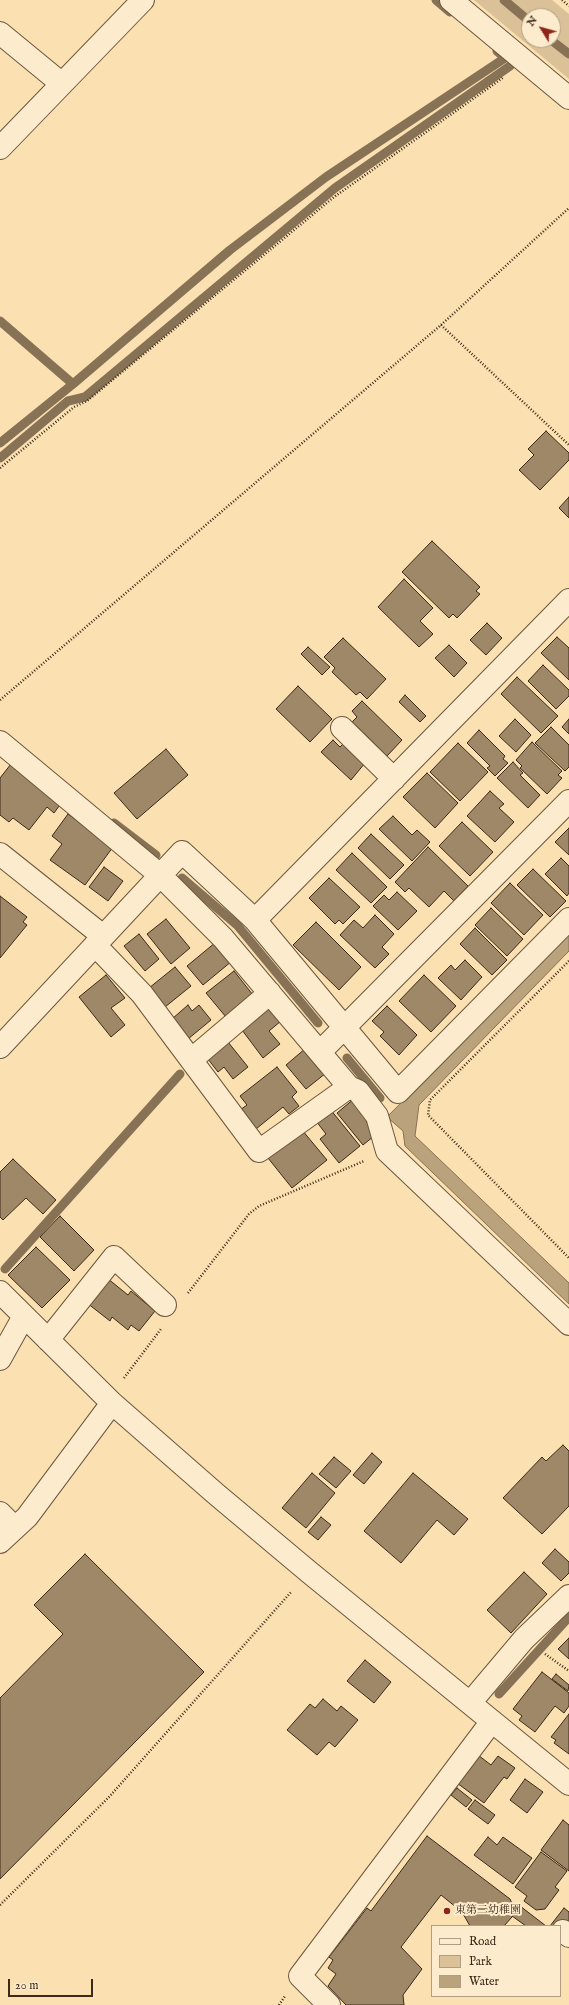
<!DOCTYPE html>
<meta charset="utf-8">
<style>
body{margin:0}
#map{position:relative;width:569px;height:2005px;overflow:hidden;background:#fbe0b1;font-family:"IM FELL English",serif}
canvas{display:block}
.legend{position:absolute;left:431px;top:1925px;width:130px;height:72px;box-sizing:border-box;background:#fcebcc;border:1px solid #af9d84;margin:0;padding:5px 7px;list-style:none;font-size:12px;color:#3c2918}
.legend li{display:flex;align-items:center;gap:8px;height:20px}
.legend b{width:20px;border:1px solid #af9d84}
.north{position:absolute;left:521px;top:8px;width:40px;height:40px;box-sizing:border-box;background:#fcebcc;border:1px solid #af9d84;border-radius:50%;rotate:307deg;font-size:11px;font-weight:700;line-height:16px;text-align:center;color:#3c2918}
.north::after{content:'';display:block;margin:auto;width:14px;height:18px;background:#8f2418;clip-path:polygon(50% 0,100% 100%,50% 72%,0 100%)}
.scale{position:absolute;left:8px;top:1979px;width:85px;height:18px;box-sizing:border-box;border:2px solid #3c2918;border-top:0;padding-left:5px;font-size:12px;line-height:14px;white-space:nowrap;color:#3c2918;-webkit-text-stroke:3px #fcebcc;paint-order:stroke}
</style>
<div id="map">
<canvas width="569" height="2005"></canvas>
<ul class="legend">
<li><b style="height:5px;background:#fcebcc"></b>Road</li>
<li><b style="height:11px;background:#dbc197"></b>Park</li>
<li><b style="height:11px;background:#baa27d"></b>Water</li>
</ul>
<div class="north">N</div>
<div class="scale">20 m</div>
</div>
<script>
const context = document.querySelector('canvas').getContext('2d');
context.lineJoin = 'round';
function fillPath(path, color) { context.fillStyle = color; context.fill(path, 'evenodd'); }
const shape = rows => new Path2D(rows.map(r => 'M' + r).join(''));
function strokePath(path, color, width, dash) { context.strokeStyle = color; context.lineWidth = width; context.lineCap = dash ? 'butt' : 'round'; context.setLineDash(dash || []); context.stroke(path); }
function label(font, color, halo, rows, align = 'center') {
  context.font = font + ' "IM FELL English","Noto Serif JP",serif'; context.lineWidth = 4; context.setLineDash([]); context.textBaseline = 'middle'; context.strokeStyle = halo; context.fillStyle = color; for (const [text, x, y, turn = 0] of rows) {
    context.save(); context.translate(x, y); context.rotate((+turn || 0) * Math.PI / 180); context.textAlign = isNaN(turn) ? turn : align; if (halo) context.strokeText(text, 0, 0); context.fillText(text, 0, 0); context.restore();
  }
}
fillPath(shape([
 [474,0,499,0,529,25,529,40,547,40,569,58,569,79],
 [510,0,552,0,569,14,569,49,553,36,553,16,529,16]
]), '#dbc197');
const water = shape([
 [569,932,569,951,419,1105,415,1136,569,1283,569,1304,405,1146,403,1131,387,1117,569,932]
]);
fillPath(water, '#baa27d');
strokePath(water, '#887255', 1);
strokePath(shape([
 [436,0,450,12],
 [504,0,529,21],
 [551,40,569,54],
 [0,321,73,384],
 [0,443,73,384,230,250,326,177,505,58,497,51],
 [0,458,68,401,85,397,335,188,510,66],
 [114,823,156,855],
 [182,878,237,925,318,1023],
 [347,1058,380,1098],
 [5,1269,180,1074],
 [499,1694,569,1617]
]), '#887255', 9);
const building = shape([
 [546,431,569,453,569,460,540,490,519,470,534,455,528,449,546,431],
 [569,497,569,518,559,508,569,497],
 [432,541,480,587,476,591,480,594,457,618,453,614,449,618,402,572,432,541],
 [404,579,433,608,420,621,433,634,419,647,378,607,404,579],
 [487,623,502,638,486,655,470,640,487,623],
 [557,637,569,648,569,680,541,653,557,637],
 [343,638,386,679,367,699,360,692,356,695,332,672,335,668,324,657,343,638],
 [449,645,467,663,454,677,435,658,449,645],
 [308,647,330,667,322,675,301,654,308,647],
 [543,665,569,690,569,696,556,709,528,681,543,665],
 [517,677,558,716,541,733,501,694,517,677],
 [298,686,332,719,310,742,276,709,298,686],
 [405,695,426,716,420,722,399,702,405,695],
 [362,701,402,740,387,756,352,722,357,717,352,711,362,701],
 [515,719,531,735,516,752,499,736,515,719],
 [569,719,569,734,562,727,569,719],
 [551,727,569,745,569,767,565,771,535,743,551,727],
 [479,730,505,756,503,759,508,763,495,776,487,768,490,766,467,743,479,730],
 [333,740,340,747,344,743,365,763,351,780,321,752,333,740],
 [532,742,562,771,558,775,562,778,547,794,520,768,522,766,516,760,532,742],
 [458,743,488,772,460,801,430,772,458,743],
 [166,749,188,775,137,819,114,793,166,749],
 [513,762,523,773,520,775,540,795,528,808,497,778,513,762],
 [11,764,62,802,54,813,47,807,29,830,13,818,9,822,0,815,0,778,11,764],
 [427,773,458,803,435,828,403,797,427,773],
 [490,791,504,804,499,808,514,822,495,842,467,816,490,791],
 [68,814,113,847,85,885,50,860,62,844,52,836,68,814],
 [393,816,412,835,417,830,430,842,412,861,379,829,393,816],
 [462,822,493,852,470,876,439,846,462,822],
 [569,828,569,855,555,842,569,828],
 [371,834,404,865,390,879,358,848,371,834],
 [428,847,468,886,454,901,444,891,429,907,409,888,405,892,395,882,428,847],
 [352,853,387,887,371,903,336,870,352,853],
 [561,858,569,866,569,893,567,896,545,874,561,858],
 [104,867,123,881,108,901,89,887,104,867],
 [533,869,566,901,550,917,517,885,533,869],
 [329,878,360,907,343,924,339,920,335,924,309,898,329,878],
 [510,883,543,915,524,935,491,903,510,883],
 [397,892,417,911,398,930,373,906,384,895,389,900,397,892],
 [0,896,27,917,23,922,27,925,0,958,0,896],
 [491,908,523,939,507,956,475,925,491,908],
 [375,915,394,934,382,947,389,954,375,968,340,935,354,920,363,928,375,915],
 [166,919,190,948,171,964,147,934,166,919],
 [316,922,361,967,339,990,293,945,316,922],
 [475,928,507,960,492,975,460,944,475,928],
 [139,934,159,959,145,971,124,946,139,934],
 [216,942,232,961,203,985,187,966,216,942],
 [465,960,482,977,461,1000,438,978,451,965,455,970,465,960],
 [175,967,191,986,165,1007,149,988,175,967],
 [234,971,253,995,226,1017,206,993,234,971],
 [106,975,125,998,111,1008,125,1025,111,1037,79,997,106,975],
 [424,975,456,1006,431,1032,399,1001,424,975],
 [188,1005,192,1011,199,1005,211,1020,188,1039,172,1019,188,1005],
 [387,1006,417,1035,399,1055,380,1036,384,1032,372,1021,387,1006],
 [269,1007,281,1021,269,1031,280,1044,263,1058,242,1030,269,1007],
 [228,1042,248,1067,233,1079,224,1067,218,1072,208,1059,228,1042],
 [306,1048,326,1073,306,1089,286,1065,306,1048],
 [277,1067,297,1092,292,1097,299,1106,289,1114,283,1107,256,1129,240,1110,247,1105,240,1096,277,1067],
 [355,1098,374,1136,363,1145,337,1113,355,1098],
 [330,1109,360,1146,339,1163,320,1139,326,1134,316,1121,330,1109],
 [302,1130,327,1160,292,1188,268,1158,302,1130],
 [13,1159,56,1200,43,1214,26,1198,3,1220,0,1217,0,1172,13,1159],
 [60,1216,94,1250,74,1271,40,1237,60,1216],
 [36,1247,70,1280,42,1308,8,1275,36,1247],
 [107,1278,128,1295,131,1291,155,1311,139,1331,131,1325,128,1330,112,1317,110,1321,87,1303,107,1278],
 [563,1445,569,1451,569,1506,542,1534,503,1498,542,1457,546,1461,563,1445],
 [372,1453,382,1462,364,1484,353,1475,372,1453],
 [334,1457,351,1471,336,1488,319,1474,334,1457],
 [312,1473,335,1493,306,1528,282,1508,312,1473],
 [413,1473,468,1519,454,1535,437,1520,401,1563,364,1531,413,1473],
 [321,1517,331,1525,318,1540,308,1532,321,1517],
 [555,1549,569,1562,569,1573,561,1581,542,1563,555,1549],
 [85,1554,204,1672,0,1879,0,1698,63,1634,34,1605,85,1554],
 [524,1572,547,1594,511,1633,487,1610,524,1572],
 [569,1638,569,1659,558,1649,569,1638],
 [365,1660,391,1682,374,1703,347,1681,365,1660],
 [542,1672,569,1693,569,1706,564,1713,555,1706,535,1732,519,1720,522,1716,513,1709,542,1672],
 [556,1674,569,1685,568,1691,552,1679,556,1674],
 [323,1699,337,1711,341,1706,358,1720,335,1747,329,1742,317,1755,287,1730,310,1704,315,1708,323,1699],
 [569,1714,569,1754,554,1743,556,1740,551,1737,569,1714],
 [478,1755,491,1765,498,1756,515,1768,507,1779,504,1777,484,1803,457,1783,478,1755],
 [525,1779,543,1792,527,1813,510,1800,525,1779],
 [457,1788,472,1800,466,1807,451,1795,457,1788],
 [475,1800,495,1815,488,1824,468,1809,475,1800],
 [563,1820,569,1825,569,1871,541,1850,563,1820],
 [427,1836,510,1899,514,1908,512,1917,504,1926,470,1926,462,1912,441,1895,401,1947,422,1969,403,1995,404,2005,346,2005,328,1986,336,1974,328,1968,333,1960,329,1957,367,1908,371,1911,427,1836],
 [488,1837,497,1845,503,1837,532,1858,513,1884,474,1855,488,1837],
 [541,1852,567,1871,555,1887,559,1890,545,1909,536,1910,524,1901,527,1896,515,1887,541,1852],
 [520,1906,546,1926,526,1926,512,1916,520,1906],
 [564,1908,569,1912,569,1925,550,1926,564,1908]
]);
fillPath(building, '#9f8868');
strokePath(building, '#3c2918', 1);
const minor = shape([
 [451,0,569,98],
 [0,33,62,84],
 [0,148,143,0],
 [342,728,394,779],
 [0,742,160,875,223,938,349,1087,358,1091,377,1116,387,1151,569,1324],
 [0,854,103,936],
 [255,920,569,600],
 [95,945,142,994,259,1151,349,1087],
 [0,1047,182,852,255,920,398,1092,569,919],
 [320,1052,569,801],
 [191,1060,270,993],
 [0,1292,112,1403,216,1494,309,1572,569,1784],
 [48,1340,114,1257,165,1305],
 [0,1359,24,1316],
 [0,1513,15,1528],
 [0,1542,27,1517,112,1403],
 [470,1703,524,1639,569,1596],
 [563,1931,569,1936],
 [329,2005,300,1976,492,1721]
]);
strokePath(minor, '#6c573e', 24);
strokePath(shape([
 [562,0,569,6],
 [441,325,569,445],
 [0,468,74,407,87,401,334,197,504,77],
 [0,700,441,325,569,208],
 [569,961,430,1100,428,1115,569,1258],
 [188,1293,249,1214,259,1206,364,1161],
 [124,1378,161,1329],
 [545,1654,569,1671],
 [0,1905,110,1796,292,1591],
 [279,2005,285,1996]
]), '#3c2918', 2.5, [1, 2]);
strokePath(minor, '#fcebcc', 22);
for (const [x, y, r, color] of [
 [447,1911,4,"#8f2418"]
]) { const dot = new Path2D(); dot.arc(x, y, r, 0, 2 * Math.PI); context.fillStyle = color; context.fill(dot); strokePath(dot, '#fcebcc', 1.5); }
label('11px', '#3c2918', '#fcebcc', [
 ["東第二幼稚園",455,1911]
], 'left');
</script>
